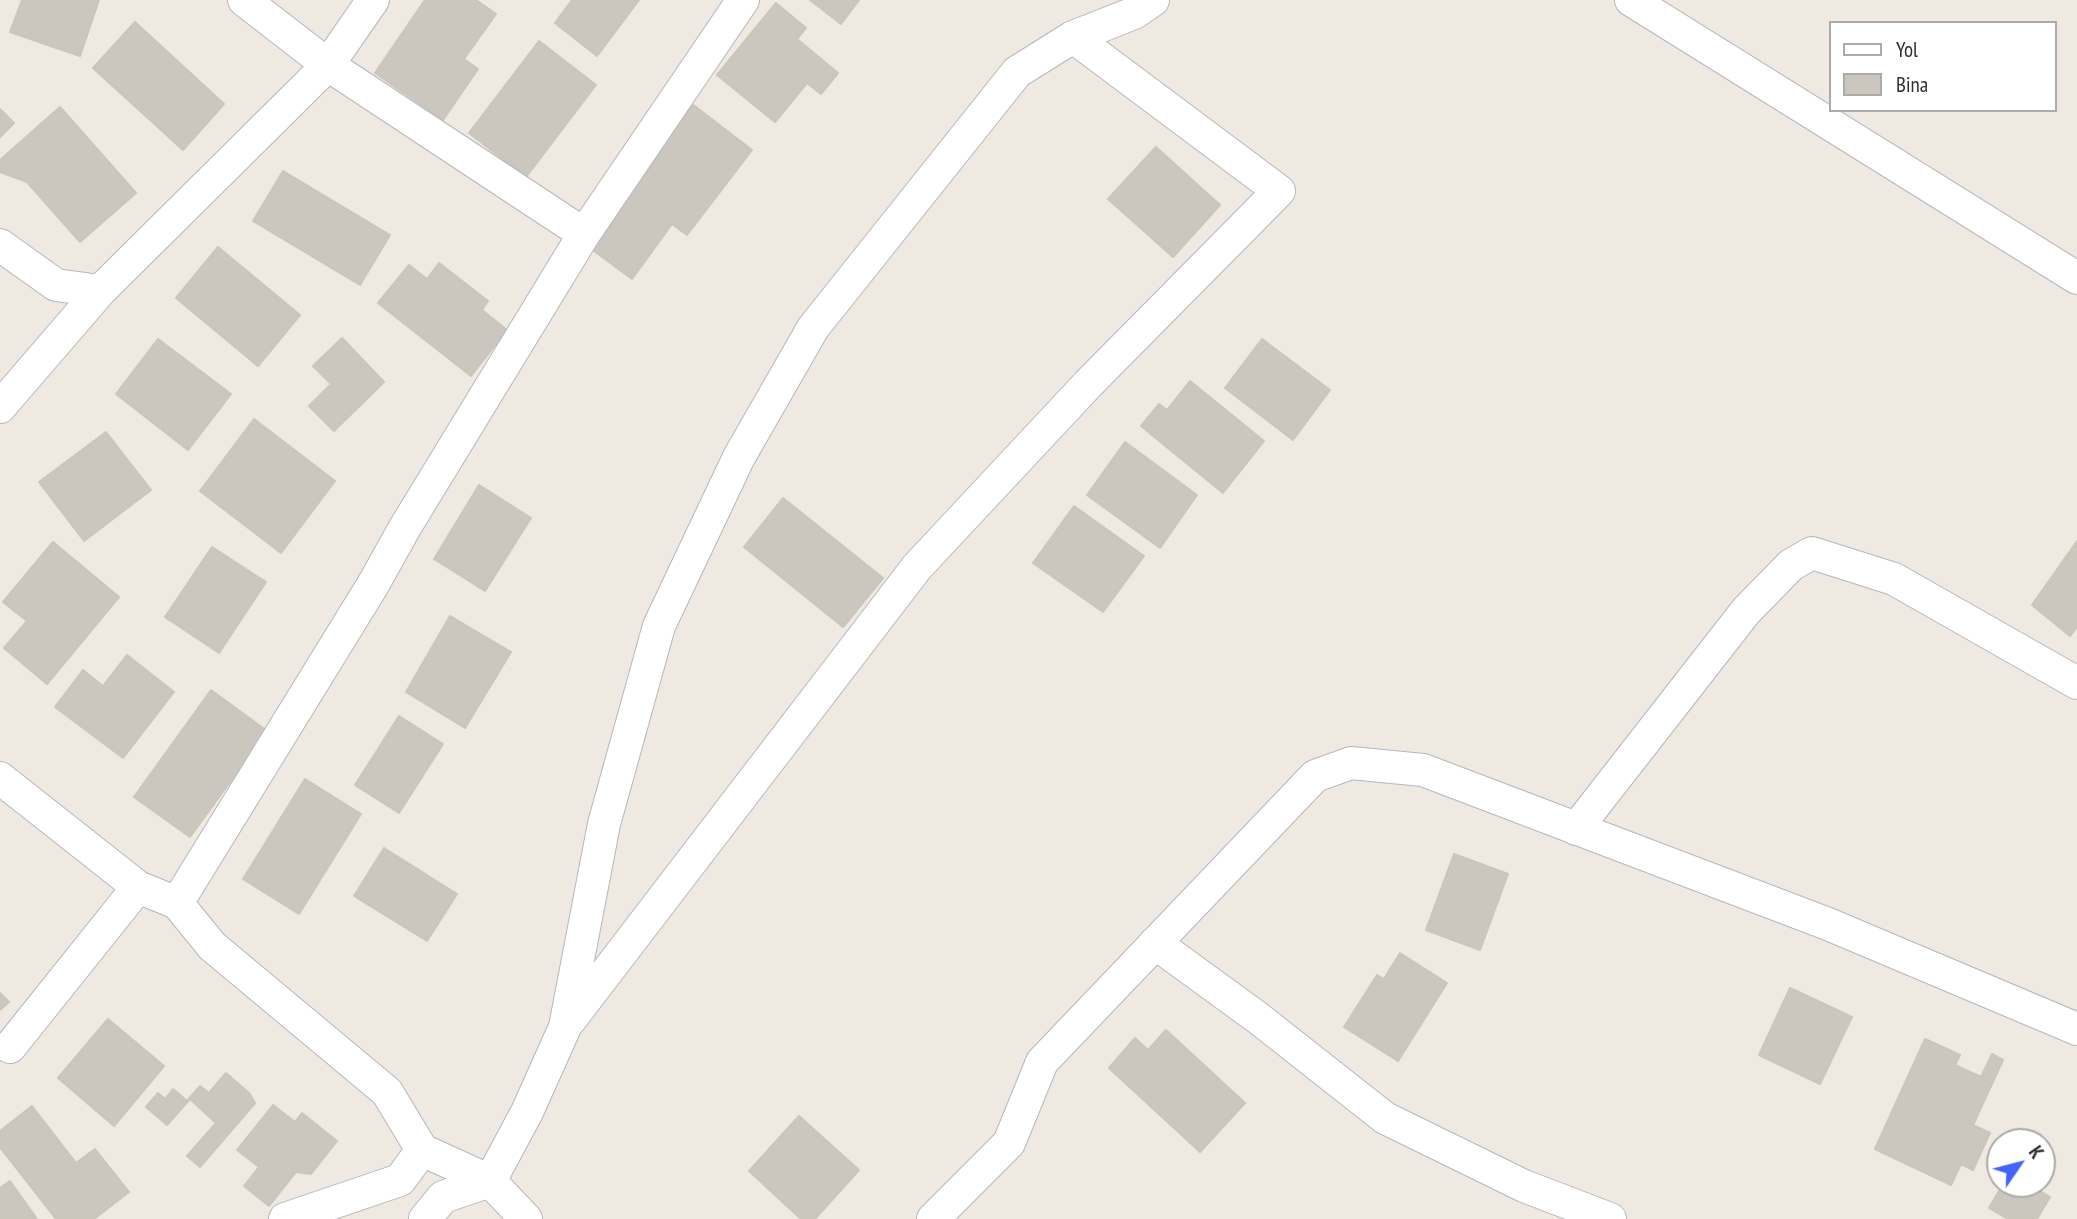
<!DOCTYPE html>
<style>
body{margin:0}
#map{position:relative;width:2077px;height:1219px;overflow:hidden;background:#efe9e1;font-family:"PT Sans Narrow",sans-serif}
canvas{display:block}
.legend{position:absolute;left:1829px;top:21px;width:228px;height:91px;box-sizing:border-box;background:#fff;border:2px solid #ababab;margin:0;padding:9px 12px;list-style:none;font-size:21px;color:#2e2e2e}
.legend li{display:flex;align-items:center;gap:14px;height:35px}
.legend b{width:35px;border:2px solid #ababab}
.north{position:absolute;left:1986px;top:1128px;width:70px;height:70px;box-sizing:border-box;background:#fff;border:2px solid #ababab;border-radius:50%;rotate:55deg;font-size:19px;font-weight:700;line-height:28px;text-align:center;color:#2e2e2e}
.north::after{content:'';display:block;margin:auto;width:24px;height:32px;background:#4264fb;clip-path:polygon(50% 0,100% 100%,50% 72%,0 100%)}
</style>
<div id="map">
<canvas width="2077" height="1219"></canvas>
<ul class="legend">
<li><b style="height:9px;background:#fff"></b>Yol</li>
<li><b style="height:19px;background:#cbc7bf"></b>Bina</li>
</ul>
<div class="north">K</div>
</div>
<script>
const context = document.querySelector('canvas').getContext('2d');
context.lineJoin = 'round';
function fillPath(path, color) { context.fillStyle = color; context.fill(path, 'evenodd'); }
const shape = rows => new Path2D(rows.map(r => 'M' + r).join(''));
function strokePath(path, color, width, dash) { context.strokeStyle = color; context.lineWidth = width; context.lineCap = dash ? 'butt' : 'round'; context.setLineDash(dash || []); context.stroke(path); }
const building = shape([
 [22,0,99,0,80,56,10,32,22,0],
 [425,0,476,0,496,14,464,59,478,69,443,120,375,73,425,0],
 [572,0,639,0,597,56,555,23,572,0],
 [810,0,859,0,841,24,810,0],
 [776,3,806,28,797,39,838,73,821,94,807,83,775,122,717,75,776,3],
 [135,22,224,104,183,150,93,68,135,22],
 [539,41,596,85,526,177,469,133,539,41],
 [692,104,752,150,687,235,672,224,632,279,586,245,692,104],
 [60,107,136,193,80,242,27,182,0,172,0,160,60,107],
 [0,109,14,123,0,137,0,109],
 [1156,147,1220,205,1173,257,1108,199,1156,147],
 [283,171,390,235,360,285,253,221,283,171],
 [218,247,300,315,258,366,176,298,218,247],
 [439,263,488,301,482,310,507,330,471,376,378,303,409,265,427,279,439,263],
 [342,338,384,382,334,431,309,406,331,384,313,366,342,338],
 [158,339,231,394,188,450,116,394,158,339],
 [1262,339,1330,390,1293,440,1225,388,1262,339],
 [1190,381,1264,441,1223,493,1141,426,1159,404,1167,410,1190,381],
 [254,419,335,481,281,553,200,491,254,419],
 [106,432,151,490,84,541,39,482,106,432],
 [1125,442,1197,495,1160,548,1087,495,1125,442],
 [479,485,531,518,485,591,434,559,479,485],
 [783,498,883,578,843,627,744,547,783,498],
 [1074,506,1144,556,1103,612,1033,563,1074,506],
 [2077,541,2077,627,2070,636,2032,605,2077,541],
 [53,542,119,597,47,684,4,648,27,621,3,602,53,542],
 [212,547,266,582,219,653,165,617,212,547],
 [450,616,511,652,465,728,406,692,450,616],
 [127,655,174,692,123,758,55,707,83,670,103,686,127,655],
 [211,690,267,731,190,837,134,797,211,690],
 [399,716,443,744,399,813,355,785,399,716],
 [305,779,361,814,299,914,243,879,305,779],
 [384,848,457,894,427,941,354,896,384,848],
 [1454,854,1508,874,1480,950,1426,930,1454,854],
 [1400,953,1447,983,1398,1061,1344,1027,1377,975,1384,979,1400,953],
 [1790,988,1852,1017,1820,1084,1759,1055,1790,988],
 [0,993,9,1002,0,1010,0,993],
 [108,1019,164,1066,114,1126,58,1078,108,1019],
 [1166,1030,1245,1103,1200,1152,1109,1068,1135,1038,1148,1050,1166,1030],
 [1925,1039,1960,1055,1955,1065,1981,1077,1992,1054,2003,1060,1973,1125,1990,1133,1973,1170,1961,1164,1951,1185,1875,1149,1925,1039],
 [226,1073,249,1093,255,1103,200,1167,187,1156,216,1123,190,1099,167,1125,146,1107,158,1093,165,1099,173,1089,187,1101,200,1086,209,1093,226,1073],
 [273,1105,295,1122,302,1113,337,1141,311,1174,296,1172,269,1206,244,1186,259,1167,237,1150,273,1105],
 [32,1106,76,1163,95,1149,129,1192,94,1219,56,1219,0,1147,0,1131,32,1106],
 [799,1116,859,1170,815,1219,801,1219,749,1171,799,1116],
 [10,1181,37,1219,0,1219,0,1188,10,1181],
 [2003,1184,2028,1184,2050,1197,2037,1219,2008,1219,1989,1208,2003,1184]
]);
fillPath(building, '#cbc7bf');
strokePath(building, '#cbc5ba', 2);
const street = shape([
 [244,0,328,65,584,234],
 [1631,0,2077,278],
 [0,245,56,285,100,291],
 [0,407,100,291,328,65,373,0],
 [0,778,138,887,177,903,212,946,387,1092,422,1150,400,1180,285,1219],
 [1576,829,1746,611,1791,565,1812,553,1894,579,2077,683],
 [177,903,374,583,404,529,584,234,743,0],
 [1155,943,1258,1018,1385,1118,1524,1186,1610,1219],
 [570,1020,917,567,1088,384,1279,191,1073,37],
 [10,1047,138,887],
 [422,1150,490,1181,526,1219],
 [425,1219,443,1197,490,1181,527,1112,565,1027,604,824,659,626,739,457,813,328,1017,72,1073,37,1134,13,1153,0],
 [933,1219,1009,1143,1042,1062,1315,776,1351,763,1423,770,1828,924,2077,1029]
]);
strokePath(street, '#b4b7c1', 34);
strokePath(street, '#fff', 32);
</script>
